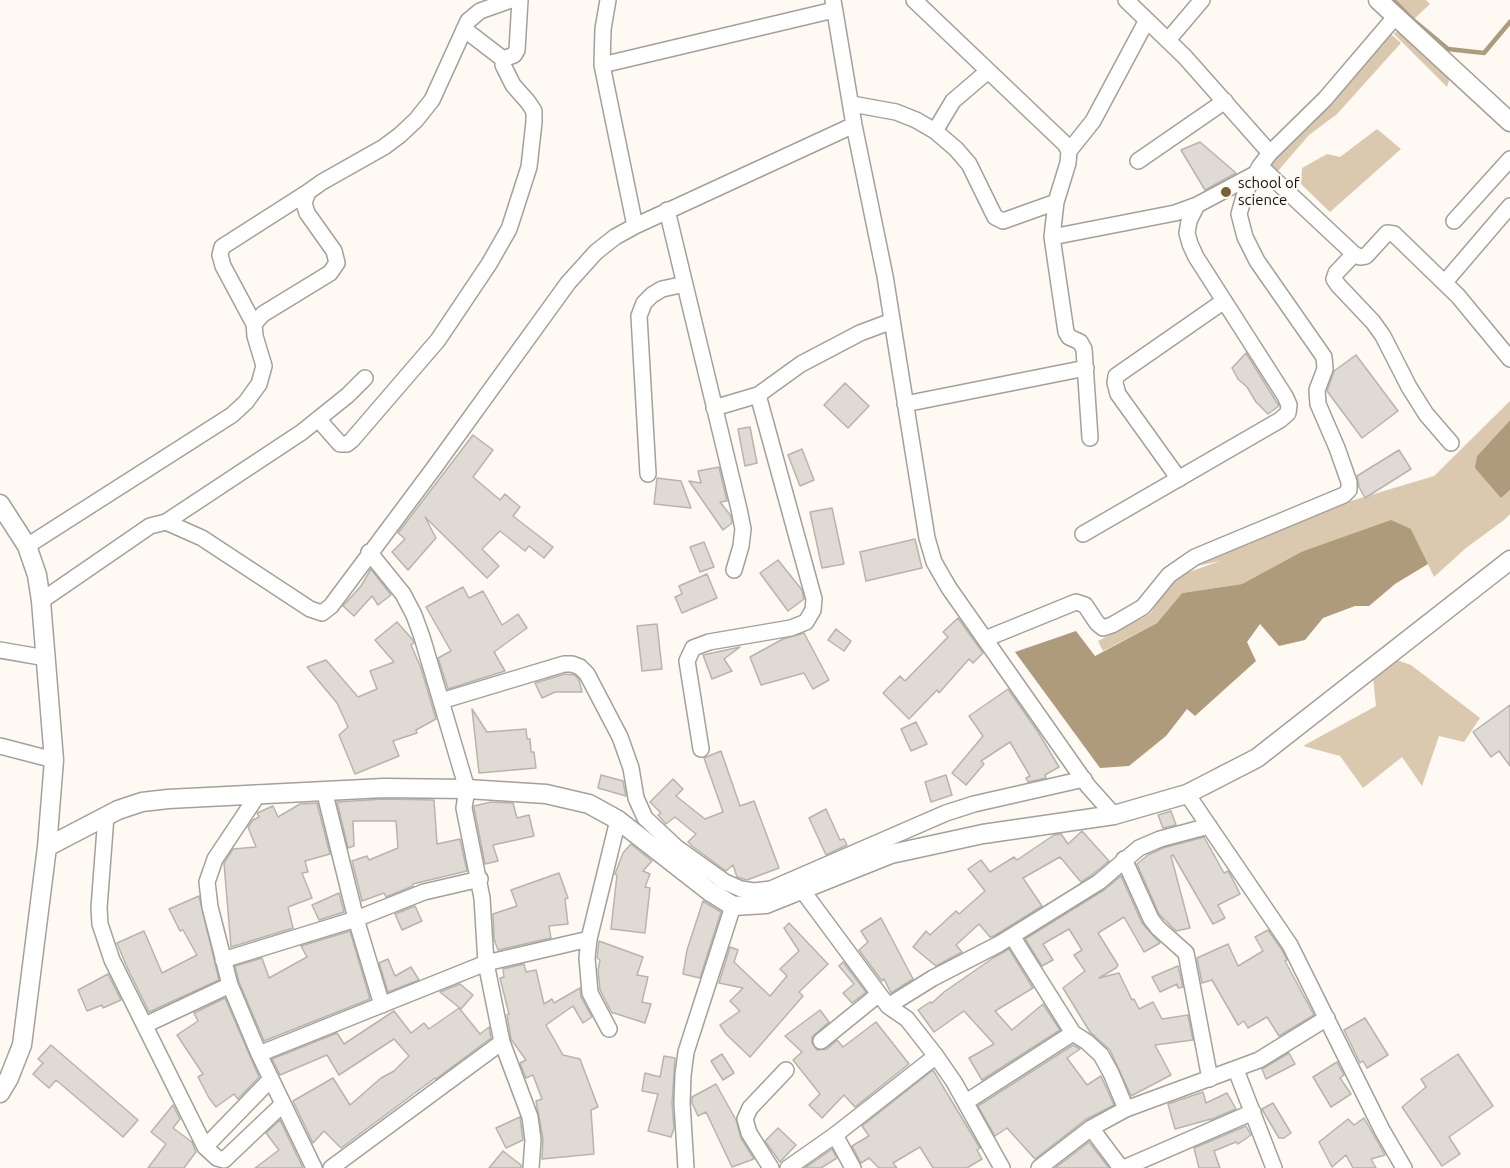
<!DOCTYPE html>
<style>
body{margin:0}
canvas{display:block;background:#fef9f2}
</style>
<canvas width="1510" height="1168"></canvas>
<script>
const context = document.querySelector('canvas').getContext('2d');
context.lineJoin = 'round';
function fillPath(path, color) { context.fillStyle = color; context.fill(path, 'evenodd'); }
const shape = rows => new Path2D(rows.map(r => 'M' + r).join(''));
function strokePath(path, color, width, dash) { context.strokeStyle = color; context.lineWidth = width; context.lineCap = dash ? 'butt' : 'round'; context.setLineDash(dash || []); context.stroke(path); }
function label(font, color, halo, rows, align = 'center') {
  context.font = font + ' Ubuntu,sans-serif'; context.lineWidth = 4.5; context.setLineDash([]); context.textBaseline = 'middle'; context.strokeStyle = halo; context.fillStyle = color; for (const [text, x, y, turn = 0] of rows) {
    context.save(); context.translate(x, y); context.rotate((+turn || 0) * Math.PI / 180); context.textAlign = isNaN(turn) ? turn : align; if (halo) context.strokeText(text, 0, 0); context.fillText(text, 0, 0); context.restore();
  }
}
fillPath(shape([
 [1393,0,1426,0,1430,4,1413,20],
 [1407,30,1451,74,1447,87,1393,33],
 [1390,33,1401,43,1337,114,1309,135,1271,179,1264,172],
 [1377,129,1401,149,1330,212,1301,184,1302,168,1327,154,1340,157],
 [1510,401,1510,420,1477,456,1501,498,1510,490,1510,514,1504,520,1466,548,1434,577,1411,529,1301,552,1242,584,1182,593,1157,623,1103,651,1098,641,1150,614,1175,577,1220,561,1188,568,1277,527,1354,500,1434,476],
 [1394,659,1411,665,1480,718,1464,742,1439,736,1422,786,1402,757,1363,788,1340,756,1303,746,1376,706,1372,668]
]), '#dac9ae');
fillPath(shape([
 [1510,420,1510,490,1501,498,1475,468,1477,456],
 [1391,520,1411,529,1428,564,1395,584,1369,606,1355,606,1323,618,1305,640,1279,646,1260,624,1247,642,1256,661,1195,716,1187,709,1166,736,1129,766,1100,768,1015,652,1076,631,1095,656,1157,623,1182,593,1242,584,1301,552]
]), '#ae9b7b');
strokePath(shape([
 [1393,0,1413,20,1448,49,1484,53,1510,22]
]), '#ae9b7b', 4.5);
const building = shape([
 [1200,142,1236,173,1205,190,1181,150,1200,142],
 [1246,353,1279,406,1268,414,1256,402,1247,387,1238,379,1232,368,1246,353],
 [1356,355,1398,411,1362,438,1327,391,1334,371,1356,355],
 [845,383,869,406,848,428,824,405,845,383],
 [750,427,757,463,745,466,738,429,750,427],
 [473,435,493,450,473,477,500,500,505,494,520,507,513,516,553,547,544,558,529,546,525,551,500,531,482,549,499,566,487,578,425,517,436,538,408,570,392,552,405,539,398,533,473,435],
 [802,449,814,480,800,486,788,455,802,449],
 [1399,450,1411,469,1365,498,1359,487,1357,476,1399,450],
 [719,467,727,501,720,502,731,516,732,523,723,530,689,481,701,483,698,471,719,467],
 [657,478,681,481,691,508,654,504,657,478],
 [832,508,844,564,822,568,810,512,832,508],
 [915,539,922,568,866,581,860,552,915,539],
 [704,542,714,567,700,572,690,547,704,542],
 [778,560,802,590,804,599,788,611,760,573,778,560],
 [371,569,391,595,378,605,372,596,354,616,343,606,361,586,371,569],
 [707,574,717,598,682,613,675,597,682,594,679,586,707,574],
 [463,587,469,598,483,591,502,625,518,614,527,628,494,652,505,671,448,689,438,658,451,651,426,607,463,587],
 [958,618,983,653,973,663,969,659,939,693,937,690,909,719,883,693,900,676,905,681,948,637,943,632,958,618],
 [397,622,412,639,414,643,411,645,421,668,436,719,416,730,417,733,393,741,399,756,355,774,339,735,348,727,337,703,307,667,326,660,358,697,377,689,370,671,394,662,375,640,397,622],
 [657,624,662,669,642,671,637,626,657,624],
 [836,629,851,641,844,651,828,640,836,629],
 [804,633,829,680,813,689,804,673,761,685,750,657,783,639,804,633],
 [740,647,724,659,732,671,712,679,703,655,740,647],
 [565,674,575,675,579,680,582,692,555,692,542,698,535,683,565,674],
 [1008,689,1038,732,1059,767,1045,775,1046,778,1028,782,1026,778,1030,776,1010,742,981,761,984,764,966,785,952,773,983,736,969,716,1008,689],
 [1510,705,1510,766,1499,751,1491,757,1473,732,1510,705],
 [472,709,487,732,526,729,527,739,530,739,531,752,534,752,536,768,479,773,472,709],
 [916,722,927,744,911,751,901,729,916,722],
 [721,751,740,806,754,801,779,868,747,880,737,877,733,865,726,871,692,846,688,842,696,834,675,817,666,824,658,815,661,813,650,802,673,779,683,789,676,796,705,819,723,812,704,758,721,751],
 [601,775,623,781,626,796,598,788,601,775],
 [946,775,952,795,931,802,925,782,946,775],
 [384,799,434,800,437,844,460,839,467,871,413,884,413,886,386,897,384,893,362,901,352,861,367,856,369,860,398,848,396,821,353,821,354,846,348,848,337,802,384,799],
 [491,802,513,803,517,818,529,815,534,836,493,845,498,861,485,864,474,808,474,806,491,802],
 [317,803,330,854,305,861,308,872,302,873,312,898,288,907,293,928,231,947,224,863,233,849,256,847,248,827,253,820,259,817,257,813,273,806,278,817,300,804,317,803],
 [826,809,840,840,844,839,847,845,826,855,809,818,826,809],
 [1171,811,1176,825,1163,828,1158,815,1171,811],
 [1082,831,1109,861,1093,874,1081,882,1060,857,1023,878,1042,906,994,936,990,937,979,924,956,945,962,952,936,966,913,947,926,931,930,935,956,911,959,914,985,891,968,869,981,860,990,872,1014,857,1017,860,1054,835,1061,834,1068,844,1082,831],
 [1204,837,1224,873,1228,871,1231,876,1240,894,1218,905,1225,918,1213,924,1173,855,1171,856,1190,928,1176,931,1159,914,1137,864,1148,855,1163,848,1204,837],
 [631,844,652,861,643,871,650,874,645,887,650,888,645,933,611,929,617,875,615,874,623,853,631,844],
 [559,873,568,898,565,899,568,924,549,926,551,938,498,950,494,939,493,914,517,906,511,890,559,873],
 [1121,876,1142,923,1160,943,1144,952,1124,917,1098,933,1118,965,1116,968,1099,978,1119,973,1132,1000,1134,999,1139,1009,1153,1002,1162,1019,1188,1015,1193,1040,1155,1045,1171,1075,1131,1096,1110,1050,1090,1032,1063,988,1085,971,1074,955,1082,950,1069,929,1043,944,1053,960,1042,966,1025,939,1104,890,1121,876],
 [339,893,344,912,319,920,312,905,339,893],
 [199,896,219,980,149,1012,126,965,117,943,144,931,162,973,197,955,183,930,180,931,169,909,199,896],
 [703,901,721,912,700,978,683,974,687,950,703,901],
 [415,906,422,921,402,930,395,914,415,906],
 [881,918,913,979,891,993,884,979,882,981,859,950,868,942,861,931,881,918],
 [789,923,828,964,799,992,803,996,750,1057,726,1034,720,1025,740,1011,730,1001,743,988,719,983,730,947,738,950,734,962,770,996,787,976,780,969,799,951,784,928,789,923],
 [1268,930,1282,950,1287,960,1285,961,1314,1015,1279,1036,1267,1017,1248,1028,1244,1021,1238,1025,1212,980,1202,983,1197,958,1228,944,1238,966,1263,951,1255,937,1268,930],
 [350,931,370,999,264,1041,239,982,235,966,262,958,269,978,307,957,301,946,350,931],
 [599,941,643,957,637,975,648,977,642,1002,651,1004,645,1023,614,1013,612,1013,600,990,598,970,600,960,597,958,599,941],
 [1009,949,1033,988,995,1011,1012,1030,1043,1004,1060,1030,982,1080,969,1058,994,1044,964,1011,934,1032,918,1010,930,1002,932,1003,944,992,993,958,1009,949],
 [388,959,395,976,411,967,419,980,388,992,379,963,388,959],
 [843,962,866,992,852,1003,843,993,854,984,839,966,843,962],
 [524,964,526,972,536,970,544,1004,552,999,554,1003,580,988,581,997,592,1017,583,1023,573,1006,546,1025,563,1055,580,1059,598,1107,591,1110,594,1154,542,1159,543,1139,536,1101,542,1099,533,1075,526,1078,520,1063,526,1060,511,1039,507,1015,509,1014,500,978,504,977,503,969,524,964],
 [1178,966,1183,987,1178,988,1177,984,1160,992,1152,977,1178,966],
 [108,974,121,1000,103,1008,102,1005,87,1011,78,990,108,974],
 [460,984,473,995,461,1009,440,992,460,984],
 [225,998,259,1077,238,1099,234,1094,216,1107,209,1098,198,1077,203,1074,177,1035,198,1021,194,1013,225,998],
 [459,1008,480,1034,489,1027,491,1038,436,1079,435,1078,341,1148,324,1131,313,1143,293,1101,333,1078,350,1105,381,1078,394,1071,409,1056,394,1039,339,1075,327,1055,280,1075,272,1059,337,1033,344,1044,394,1011,411,1033,424,1023,429,1029,459,1008],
 [820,1010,829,1022,812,1037,812,1043,817,1050,827,1049,837,1040,843,1047,876,1022,909,1064,855,1107,844,1095,822,1118,809,1105,820,1094,793,1060,802,1052,785,1036,820,1010],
 [1365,1018,1388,1055,1367,1068,1363,1061,1360,1063,1344,1030,1365,1018],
 [51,1045,138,1120,123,1137,56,1080,49,1088,33,1074,43,1063,38,1059,51,1045],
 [1073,1045,1080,1049,1067,1058,1087,1085,1101,1076,1114,1105,1085,1120,1035,1159,1007,1128,995,1136,978,1106,1073,1045],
 [1289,1053,1295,1064,1266,1079,1262,1069,1289,1053],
 [722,1054,734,1073,723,1080,711,1061,722,1054],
 [1458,1054,1493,1106,1449,1137,1460,1154,1442,1166,1402,1107,1426,1087,1421,1079,1458,1054],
 [664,1056,675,1058,672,1103,674,1128,671,1137,648,1131,658,1094,642,1091,645,1073,660,1077,664,1056],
 [1337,1062,1344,1075,1340,1078,1351,1094,1331,1107,1313,1077,1337,1062],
 [933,1070,980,1148,977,1150,982,1159,967,1168,933,1168,920,1147,893,1163,897,1168,879,1168,869,1158,861,1163,852,1146,869,1136,862,1126,933,1070],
 [716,1084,736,1120,741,1138,754,1159,732,1167,706,1112,698,1116,692,1103,692,1097,716,1084],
 [1203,1092,1206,1103,1227,1093,1236,1109,1210,1120,1211,1119,1175,1129,1168,1104,1203,1092],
 [1273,1103,1291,1133,1284,1138,1279,1138,1263,1111,1262,1109,1273,1103],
 [173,1105,180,1119,173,1128,192,1142,196,1152,184,1168,148,1168,166,1144,151,1132,173,1105],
 [520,1117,523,1140,506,1148,496,1128,520,1117],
 [1364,1118,1385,1155,1371,1159,1376,1168,1353,1168,1346,1155,1332,1167,1319,1142,1348,1119,1354,1125,1364,1118],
 [280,1120,303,1168,255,1168,279,1150,266,1133,280,1120],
 [1246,1126,1251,1135,1238,1144,1236,1142,1214,1151,1220,1168,1199,1168,1194,1148,1246,1126],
 [778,1128,796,1145,780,1162,765,1141,778,1128],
 [1089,1142,1109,1168,1055,1168,1089,1142],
 [832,1149,837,1158,821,1168,805,1168,832,1149],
 [503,1151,521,1165,521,1168,489,1168,503,1151]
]);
fillPath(building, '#dfdad3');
strokePath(building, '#b8b4ad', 1.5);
const minor = shape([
 [608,0,603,29,602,65,635,226],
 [833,0,854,125,885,276,927,538,934,562,949,588,1088,786,1114,815],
 [914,0,1065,144,1069,151,1068,163,1056,202,1052,237,1066,332,1069,337,1080,342,1084,349,1090,438],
 [1126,0,1185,57,1270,153],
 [464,29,503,59],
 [1168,40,1202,0],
 [602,65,834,10],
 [852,104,896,112,916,120,935,131,956,149,969,164,995,217,1003,221,1056,202],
 [935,131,953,101,988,71],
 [1069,151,1093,121,1147,20],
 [1138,161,1225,101],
 [1260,166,1354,254,1360,257,1366,256,1387,233,1394,234,1458,296,1510,359],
 [667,210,739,509,743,529,741,546,734,570],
 [1454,221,1510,159],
 [1052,237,1175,213,1197,205,1255,174],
 [1354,254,1336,273,1334,279,1338,285,1373,322,1383,336,1409,387,1426,414,1451,443],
 [1445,282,1510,206],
 [254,324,223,266,220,255,222,247,308,192],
 [905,404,1086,368],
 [714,408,758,395],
 [318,419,340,444,347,444,352,440,438,340,489,264,509,229,529,167,534,122,534,111,528,102,513,85,503,65,503,59,514,55,517,50,520,0],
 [648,474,639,316,644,303,652,295,662,289,685,284],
 [1179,479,1118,394,1115,383,1116,376,1224,301],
 [166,522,302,432,348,395,365,378],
 [1083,534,1280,420,1288,413,1289,405,1285,396,1196,257,1190,244,1187,233,1189,221,1197,205],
 [27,546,232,415,246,402,259,384,264,366,255,336,254,324,263,314,330,273,337,263,334,251,307,213,304,203,308,192,322,182,384,147,400,135,416,120,432,100,468,21,480,11,511,0],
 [369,552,403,594,414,615,422,637,467,789,464,808,482,898,486,963,502,1042,530,1117,533,1140,531,1168],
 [41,601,150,526,166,522,202,538,310,609,322,613,331,606,434,468,568,283,596,252,615,237,635,226,854,125],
 [985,639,1076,602,1085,605,1097,623,1103,628,1112,625,1143,607,1169,575,1195,557,1344,495,1349,490,1349,482,1337,448,1318,404,1317,390,1325,369,1324,357,1257,261,1245,237,1239,214,1245,193,1260,166,1270,153,1325,99,1395,17],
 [0,650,46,658],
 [441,701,564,664,572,664,580,667,587,674,620,737,631,768,636,798,645,818,676,847,725,882,741,889,754,891,771,889,946,813,974,804,1084,779],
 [0,746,54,760],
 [701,749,687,661,693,648,709,642,791,628,806,622,813,610,814,599,758,395,801,364,860,333,892,321],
 [324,790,356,919,382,1005],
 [259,793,215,859,207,882,210,907,230,985,259,1054,314,1168],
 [1187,794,1290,945,1382,1130,1404,1168],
 [106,816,99,908,100,924,112,960,205,1147,217,1158,224,1160,283,1104],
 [1124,859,1151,919,1158,928,1186,953,1210,1079],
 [802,890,888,1006,907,1019,936,1056,954,1082,1002,1168],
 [1012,936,1073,1033,1087,1042,1101,1055,1111,1073,1126,1109],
 [223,960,356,919,424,892,480,879],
 [888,1006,933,978,999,944,1099,882,1139,848,1160,839,1209,826],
 [145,1025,230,985],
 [609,1029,590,993,587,958,589,939,618,820],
 [821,1041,879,994],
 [259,1054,486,963,589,939],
 [1236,1070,1274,1168],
 [966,1102,1073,1033],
 [1091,1128,1121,1168],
 [835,1135,853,1168],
 [205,1147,271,1079],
 [331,1168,502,1042],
 [686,1168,682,1103,683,1075,686,1052,733,906],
 [771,1168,749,1133,745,1119,750,1108,786,1070],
 [788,1168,835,1135,936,1056],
 [1039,1168,1091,1128,1126,1109,1259,1060,1327,1018],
 [1124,1168,1253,1112]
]);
const tertiary = shape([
 [1378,0,1510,122],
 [0,504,27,546,37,575,41,601,54,760,47,847,22,1045,9,1078,0,1093],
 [47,847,118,810,142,802,168,799,384,788,467,789,546,794,589,804,618,820,709,891,733,906,766,904,891,854,983,834,1114,815,1187,794,1257,758,1510,560]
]);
strokePath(minor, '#a4a09a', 18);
strokePath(tertiary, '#a4a09a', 21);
strokePath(minor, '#fff', 15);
strokePath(tertiary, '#fff', 18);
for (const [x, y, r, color] of [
 [1226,192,6,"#7b6032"]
]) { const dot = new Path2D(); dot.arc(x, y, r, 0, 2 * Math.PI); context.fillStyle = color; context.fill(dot); strokePath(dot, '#fef9f2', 2); }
label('15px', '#141210', '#fef9f2', [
 ["school of",1238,183],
 ["science",1238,200]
], 'left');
</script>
